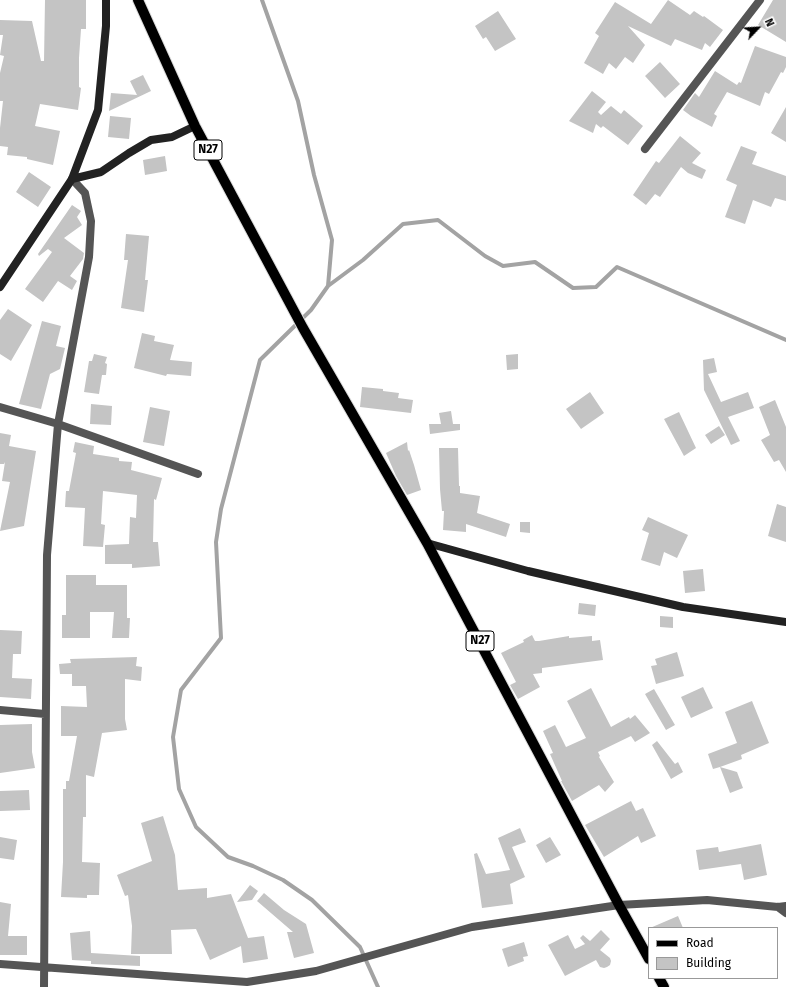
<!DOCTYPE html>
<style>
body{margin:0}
#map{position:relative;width:786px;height:987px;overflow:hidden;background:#fff;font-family:"Fira Sans",sans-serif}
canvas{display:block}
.legend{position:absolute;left:648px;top:927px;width:130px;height:52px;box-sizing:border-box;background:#fff;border:1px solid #999;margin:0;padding:5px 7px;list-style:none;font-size:12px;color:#000}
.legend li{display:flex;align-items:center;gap:8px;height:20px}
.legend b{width:20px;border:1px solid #999}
.north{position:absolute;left:738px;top:8px;width:40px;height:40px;-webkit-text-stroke:3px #fff;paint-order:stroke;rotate:65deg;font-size:11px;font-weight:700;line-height:16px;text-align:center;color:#000}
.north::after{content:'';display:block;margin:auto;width:14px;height:18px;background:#000;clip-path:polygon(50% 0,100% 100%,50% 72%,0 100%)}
</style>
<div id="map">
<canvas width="786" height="987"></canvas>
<ul class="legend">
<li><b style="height:5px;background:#000"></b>Road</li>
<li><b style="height:11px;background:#c4c4c4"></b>Building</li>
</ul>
<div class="north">N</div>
</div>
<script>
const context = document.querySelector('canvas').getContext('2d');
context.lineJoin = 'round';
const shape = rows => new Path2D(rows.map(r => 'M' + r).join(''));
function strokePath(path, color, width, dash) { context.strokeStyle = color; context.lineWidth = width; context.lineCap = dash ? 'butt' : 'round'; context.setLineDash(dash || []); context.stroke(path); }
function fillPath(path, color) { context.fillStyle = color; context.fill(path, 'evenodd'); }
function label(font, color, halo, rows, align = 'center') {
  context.font = font + ' "Fira Sans",sans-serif'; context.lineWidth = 3; context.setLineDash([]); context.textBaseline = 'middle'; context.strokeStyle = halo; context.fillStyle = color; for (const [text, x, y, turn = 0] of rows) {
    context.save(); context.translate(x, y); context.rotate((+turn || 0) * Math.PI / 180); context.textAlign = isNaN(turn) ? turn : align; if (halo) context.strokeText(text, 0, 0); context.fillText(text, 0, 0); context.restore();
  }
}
strokePath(shape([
 [262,0,298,101,314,175,332,240,328,286,311,310,260,360,221,509,216,542,221,638,181,690,173,737,179,789,196,827,228,857,253,866,283,880,312,900,360,947,378,987],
 [328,286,363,260,403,224,438,220,485,256,503,266,535,262,573,288,596,287,617,267,786,340]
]), '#a3a3a3', 4);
fillPath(shape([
 [45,0,86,0,86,29,81,29,79,58,79,87,81,88,78,110,40,104,35,126,60,131,53,165,27,159,27,157,7,155,8,147,0,146,0,128,3,101,0,101,0,73,4,56,0,55,3,35,0,35,0,20,32,21,41,61,44,61],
 [668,0,690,15,694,11,703,17,704,16,723,30,710,47,705,43,702,50,675,39,671,46,628,26,645,45,633,63,625,57,616,69,609,63,603,74,584,63,599,36,595,33,615,2,651,24],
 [773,0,786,0,786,42,758,25],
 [498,11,516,39,495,51,486,37,483,39,475,26],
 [755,46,786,57,786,67,783,73,781,72,769,94,765,92,760,106,727,92,714,114,717,116,712,127,691,116,683,110,695,93,699,97,715,71,737,85,739,82,741,83],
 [660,62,680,84,665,98,645,76],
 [143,75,151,91,109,111,111,93,137,95,130,81],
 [592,91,606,102,598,112,601,115,611,106,621,114,624,110,643,126,628,145,603,126,601,128,596,124,593,133,569,121],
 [786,107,786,142,771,133],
 [110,116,131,118,129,139,108,137],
 [680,136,701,153,692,163,706,170,702,179,688,173,681,167,660,197,655,194,646,205,633,195,656,161,659,163],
 [741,146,757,152,752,164,786,176,786,201,775,198,771,207,753,200,745,224,725,217,737,185,726,180],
 [165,156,167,171,145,175,143,160],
 [29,172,51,187,38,207,16,192],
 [72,205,81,211,77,217,82,225,64,238,84,253,83,259,70,276,77,281,72,290,58,281,43,302,25,289,52,252,48,249,39,256,38,254],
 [126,234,149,236,145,280,148,280,144,312,121,308,128,260,124,260],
 [8,309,32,325,11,361,0,354,0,320],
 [42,321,61,326,56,346,65,348,60,369,50,374,41,409,19,404],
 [142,333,155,336,154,341,174,345,170,360,192,362,191,376,167,374,166,376,134,368],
 [94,354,107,357,105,363,107,364,106,375,102,375,99,394,84,392,89,361,92,361],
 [518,354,518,369,507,370,506,355],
 [714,358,717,372,708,374,721,402,748,392,754,408,728,417,740,441,731,445,704,390,703,360],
 [362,387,383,389,383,391,399,393,398,398,413,400,411,413,360,407],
 [590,392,604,413,581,429,566,409],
 [775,400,786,427,786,472,779,460,774,462,761,440,770,435,759,407],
 [91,404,112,406,111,425,90,424],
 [150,407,170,411,164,446,143,442],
 [451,411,453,424,460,424,460,430,430,434,429,424,441,424,439,413],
 [679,412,696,448,684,456,664,419],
 [719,426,725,435,711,444,705,435],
 [0,433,11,435,9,446,36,451,24,526,0,531,10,482,2,481,5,462,4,464,0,464],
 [75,442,94,446,93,454,119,458,119,461,132,462,131,470,162,478,156,500,154,499,153,542,158,542,160,566,132,568,132,564,105,564,105,545,129,544,130,517,136,518,137,495,103,491,101,524,105,525,103,547,83,546,85,508,65,507,66,491,69,491,76,453,73,452],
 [407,442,408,451,409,450,414,465,421,490,407,495,396,476,386,453],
 [439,448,458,448,459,486,460,486,460,493,480,496,477,513,510,524,506,537,466,524,466,532,443,530,444,511,442,511,440,489],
 [777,504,786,507,786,542,768,536],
 [648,517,688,535,677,558,664,552,660,566,641,560,649,533,642,530],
 [520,522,530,522,530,533,520,532],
 [703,569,705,591,685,593,683,571],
 [66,575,96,575,96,585,127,585,127,618,130,618,129,638,112,638,114,612,90,612,90,638,62,638,62,615,66,615],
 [579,603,596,605,595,616,578,614],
 [660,616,673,617,673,628,660,627],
 [0,630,22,631,21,654,13,654,12,678,32,679,31,699,0,697],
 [532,635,535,641,539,641,569,636,569,638,592,636,592,641,600,640,603,660,542,668,542,673,533,674,540,687,518,699,510,685,516,682,501,653,524,642,523,640],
 [677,652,684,676,656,684,651,666,657,665,655,659],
 [137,657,136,666,142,667,141,681,125,679,125,719,127,730,102,733,94,777,86,775,86,817,83,817,82,862,100,863,99,895,87,895,87,898,61,897,63,862,63,789,66,789,66,781,69,781,77,736,61,736,61,706,87,707,86,686,72,686,72,674,60,674,59,664,71,663,70,659],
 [703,687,713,708,691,718,681,697],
 [591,688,611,727,629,717,630,719,635,715,650,733,635,742,631,736,598,752,600,756,599,757,614,782,605,792,599,785,572,801,561,781,562,781,550,754,553,753,543,731,555,725,566,747,586,738,567,701],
 [654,689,675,725,666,730,645,694],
 [752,701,769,743,741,755,742,759,720,767,737,772,743,788,730,793,720,767,713,769,708,754,737,743,725,712],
 [32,724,32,752,35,768,0,773,0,725],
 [657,741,675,764,678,762,683,772,671,779,652,745],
 [29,790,30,810,0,811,0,791],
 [631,801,636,811,643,808,656,836,641,843,638,836,604,857,585,825],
 [163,816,175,855,178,890,207,888,207,898,231,894,248,938,264,936,268,959,243,963,241,946,210,960,196,929,171,930,172,954,131,954,132,926,128,895,125,896,117,875,152,861,141,823],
 [520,828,526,842,512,847,525,877,510,884,513,904,482,908,474,854,477,853,486,874,510,870,498,838],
 [0,837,17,840,14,860,0,858],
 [550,837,561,855,546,863,536,845],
 [761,844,767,875,744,880,741,864,699,870,696,850,718,847,719,852],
 [250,885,258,891,252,900,237,902],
 [264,893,284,910,306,924,314,953,294,958,287,932,293,932,257,901],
 [0,902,11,904,8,936,27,936,27,955,0,955],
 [678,916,683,928,650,928],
 [601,930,610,939,600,950,610,958,611,961,610,965,607,967,604,968,600,967,596,960,565,976,548,945,568,935,575,949,585,944,580,938,583,935,590,941],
 [90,931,91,953,140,956,140,966,91,964,91,961,72,960,70,933],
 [524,942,528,956,523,957,524,961,508,967,502,949]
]), '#c4c4c4');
const primary = shape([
 [138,0,195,126,303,328,427,543,619,905,649,959],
 [659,978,664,987]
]);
strokePath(primary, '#dbdbdb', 12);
strokePath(shape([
 [645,149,760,0],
 [0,407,58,424,198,474],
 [0,710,45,714],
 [778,907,786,913],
 [0,964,247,982,316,971,472,927,619,905,707,900,778,907,786,906],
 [44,987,47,555,58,424,89,257,91,221,85,193,72,179]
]), '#555', 8);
strokePath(shape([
 [72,179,101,172,129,153,151,140,172,137,195,126],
 [0,287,72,179,98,110,106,26,106,0],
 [427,543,528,571,683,607,786,622]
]), '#222', 8);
strokePath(primary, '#000', 10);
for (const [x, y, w] of [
 [208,150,28],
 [480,641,28]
]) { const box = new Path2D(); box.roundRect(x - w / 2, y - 10, w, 20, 3); context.fillStyle = '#fff'; context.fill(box); strokePath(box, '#000', 1); }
label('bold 12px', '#000', null, [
 ["N27",208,150],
 ["N27",480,641]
]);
</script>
